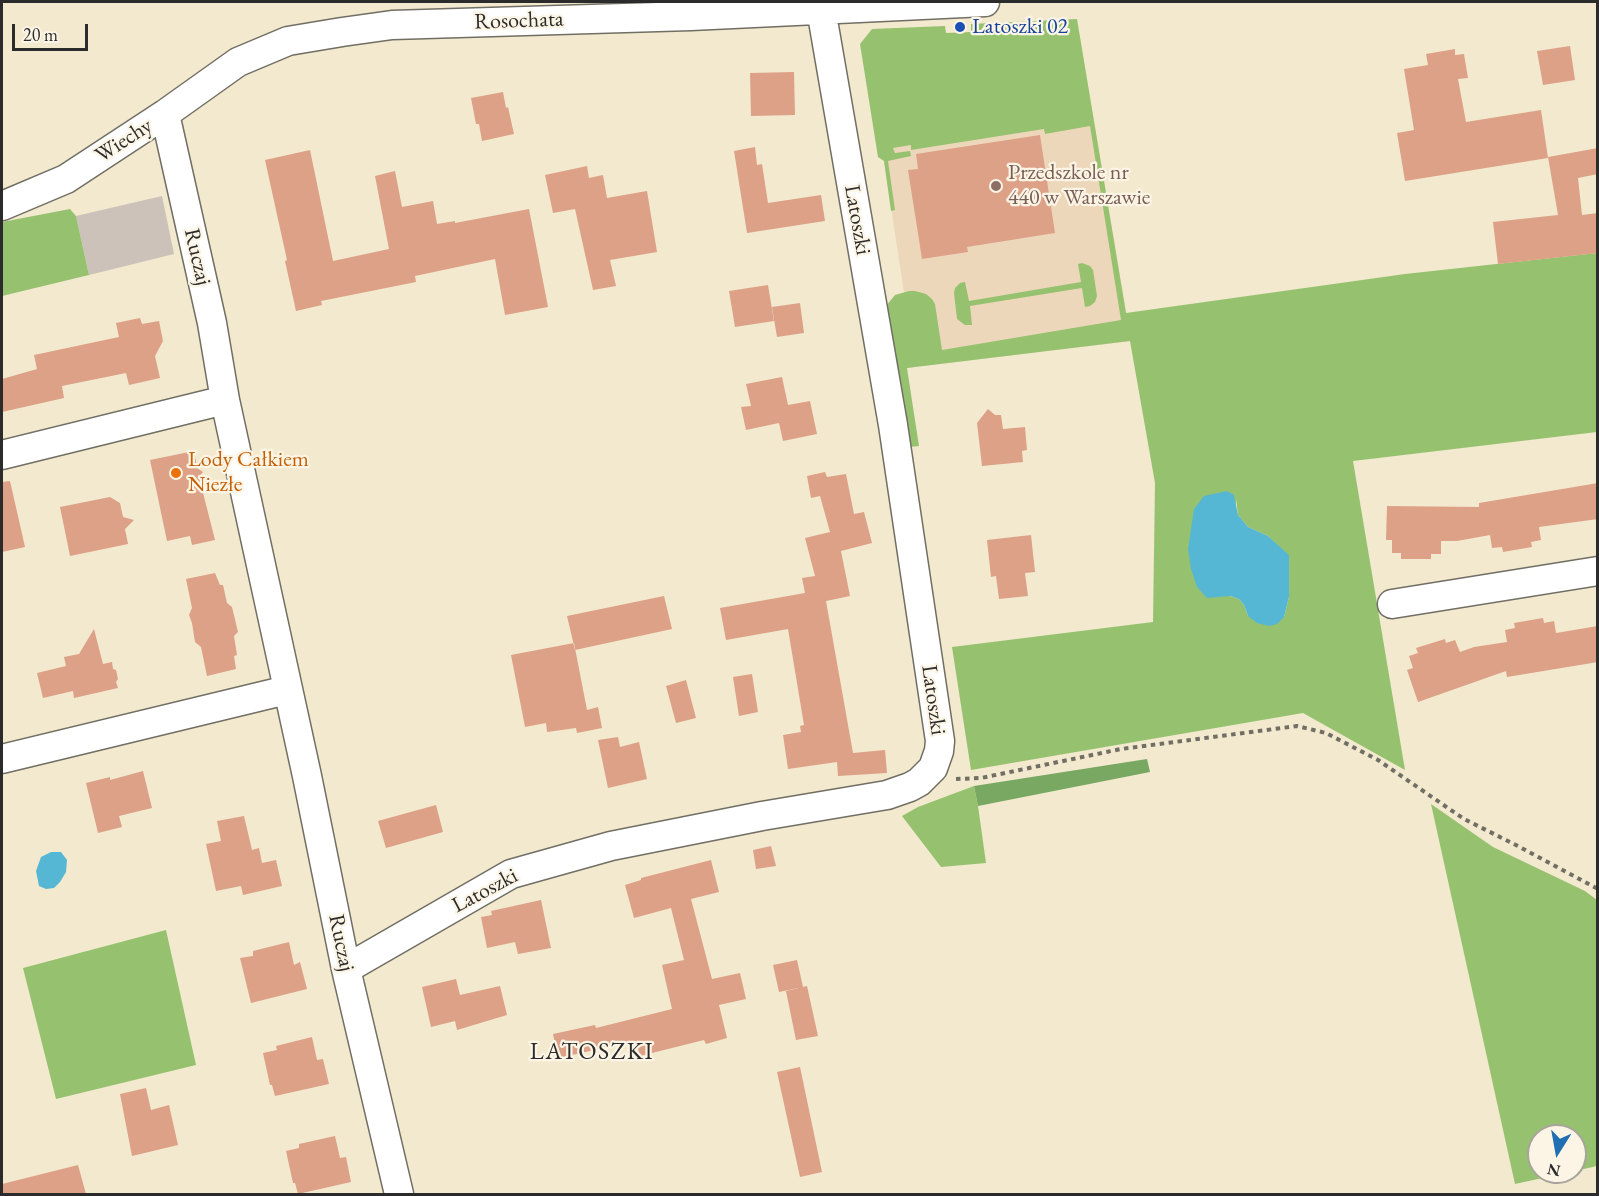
<!DOCTYPE html>
<meta charset="utf-8">
<style>
body{margin:0}
#map{position:relative;width:1599px;height:1196px;overflow:hidden;background:#f2e9ce;font-family:"EB Garamond",serif}
canvas{display:block}
.frame{position:absolute;inset:0;border:3px solid #2b2b2b;pointer-events:none}
.north{position:absolute;left:1527px;top:1124px;width:60px;height:60px;box-sizing:border-box;background:#fcf5e5;border:2px solid #a8a49b;border-radius:50%;rotate:191deg;font-size:16px;font-weight:700;line-height:24px;text-align:center;color:#2b2b2b}
.north::after{content:'';display:block;margin:auto;width:21px;height:27px;background:#1f6fb2;clip-path:polygon(50% 0,100% 100%,50% 72%,0 100%)}
.scale{position:absolute;left:12px;top:24px;width:76px;height:27px;box-sizing:border-box;border:3px solid #2b2b2b;border-top:0;padding-left:8px;font-size:18px;line-height:21px;white-space:nowrap;color:#2b2b2b;-webkit-text-stroke:4px #fcf5e5;paint-order:stroke}
</style>
<div id="map">
<canvas width="1599" height="1196"></canvas>
<div class="frame"></div>
<div class="north">N</div>
<div class="scale">20 m</div>
</div>
<script>
const context = document.querySelector('canvas').getContext('2d');
context.lineJoin = 'round';
function fillPath(path, color) { context.fillStyle = color; context.fill(path, 'evenodd'); }
const shape = rows => new Path2D(rows.map(r => 'M' + r).join(''));
function strokePath(path, color, width, dash) { context.strokeStyle = color; context.lineWidth = width; context.lineCap = dash ? 'butt' : 'round'; context.setLineDash(dash || []); context.stroke(path); }
function label(font, color, halo, rows, align = 'center') {
  context.font = font + ' "EB Garamond",serif'; context.lineWidth = 4.5; context.setLineDash([]); context.textBaseline = 'middle'; context.strokeStyle = halo; context.fillStyle = color; for (const [text, x, y, turn = 0] of rows) {
    context.save(); context.translate(x, y); context.rotate((+turn || 0) * Math.PI / 180); context.textAlign = isNaN(turn) ? turn : align; if (halo) context.strokeText(text, 0, 0); context.fillText(text, 0, 0); context.restore();
  }
}
fillPath(shape([
 [1079,32,1131,341,906,368,905,299,866,44]
]), '#edd7bb');
fillPath(shape([
 [162,196,174,254,89,275,76,216]
]), '#ccc2b9');
fillPath(shape([
 [1077,19,1126,313,1405,274,1597,253,1597,432,1353,461,1405,770,1303,713,971,770,952,647,1153,622,1155,483,1130,341,907,368,919,446,910,447,904,399,900,393,886,306,895,295,909,291,915,291,926,294,932,299,935,304,942,350,1121,320,1090,126,1045,134,1044,129,911,150,911,145,893,148,895,153,910,151,911,156,888,161,895,210,891,211,884,161,878,157,860,44,872,29,945,26,946,33,971,32,971,24],
 [1236,499,1238,515,1248,527,1268,536,1289,556,1289,597,1284,617,1248,616,1244,605,1239,599,1230,596],
 [70,209,76,216,89,275,2,296,2,222],
 [1082,263,1090,266,1093,270,1097,296,1095,302,1090,306,1085,307,1082,288,970,306,972,325,965,325,957,319,954,293,955,288,960,283,965,282,969,301,1081,282,1078,264],
 [974,786,978,806,986,863,941,867,902,816,918,807],
 [1431,804,1493,847,1585,891,1597,900,1597,1166,1575,1171,1575,1136,1539,1136,1539,1172,1570,1172,1515,1184],
 [166,930,196,1065,56,1099,23,968]
]), '#96c26f');
fillPath(shape([
 [1147,759,1150,772,978,806,974,786]
]), '#78a862');
fillPath(shape([
 [1227,491,1234,495,1238,515,1248,527,1268,536,1289,555,1289,597,1284,617,1277,624,1269,626,1257,623,1248,616,1244,605,1239,599,1230,596,1207,598,1197,587,1191,569,1188,549,1194,509,1204,496],
 [51,852,61,852,67,860,66,872,60,882,54,888,46,889,39,886,36,871,41,857]
]), '#55b7d4');
fillPath(shape([
 [1570,46,1575,80,1543,85,1537,51],
 [1455,49,1455,55,1464,54,1468,78,1458,79,1466,122,1541,110,1548,158,1405,181,1397,133,1414,130,1404,69,1428,65,1426,54],
 [794,72,795,115,751,116,750,73],
 [503,92,506,108,508,107,514,134,482,141,479,124,476,124,471,98],
 [1040,135,1055,233,967,247,968,252,922,259,908,170,918,169,916,154],
 [755,147,757,165,762,164,768,203,821,195,825,221,747,233,734,151],
 [1598,148,1598,174,1578,178,1582,215,1598,213,1598,253,1498,264,1493,222,1558,215,1548,157],
 [310,150,333,261,389,249,375,176,395,171,402,207,433,201,437,224,455,221,455,223,529,209,548,307,505,315,495,259,415,276,416,282,321,301,322,305,296,311,285,261,287,260,265,160],
 [587,166,589,178,603,175,607,198,647,191,657,252,610,260,616,286,593,290,575,209,553,213,545,175],
 [768,285,774,321,735,327,729,291],
 [800,303,804,333,777,337,772,307],
 [140,318,142,324,159,321,163,341,155,356,160,378,129,385,126,373,62,386,64,398,2,412,2,379,37,369,34,355,119,337,116,323],
 [782,377,788,405,810,401,817,434,783,441,779,423,746,430,741,407,751,406,746,384],
 [988,409,995,415,1001,415,1003,429,1025,427,1027,450,1022,451,1023,462,982,466,977,423],
 [194,451,197,468,203,472,199,477,215,540,192,545,190,536,167,541,150,460],
 [825,472,827,477,846,474,854,514,864,512,872,543,841,551,850,596,826,601,853,753,885,750,887,773,838,776,837,762,788,769,783,735,801,732,800,726,804,725,788,629,726,640,720,608,805,593,802,578,815,576,805,538,830,532,820,496,811,498,807,476],
 [10,481,25,547,2,552,2,482],
 [1598,483,1598,519,1539,527,1541,540,1531,542,1532,547,1503,552,1502,547,1492,548,1490,535,1457,541,1441,541,1441,554,1431,554,1431,559,1401,559,1401,553,1392,553,1392,540,1386,540,1387,506,1479,507,1479,503],
 [110,497,120,503,123,517,134,520,125,529,128,544,70,556,60,507],
 [1031,535,1035,572,1025,573,1028,596,999,599,996,576,991,577,987,540],
 [215,573,220,585,223,585,227,603,232,607,238,632,234,636,237,655,234,656,236,669,207,676,201,647,195,642,192,623,189,615,192,608,186,579],
 [664,596,672,629,575,650,567,616],
 [1543,618,1544,623,1554,621,1556,633,1598,626,1598,662,1507,677,1506,671,1418,702,1407,670,1413,668,1409,656,1418,653,1416,648,1445,639,1446,643,1455,640,1460,652,1474,647,1507,642,1505,630,1515,628,1514,623],
 [94,629,103,664,112,662,113,669,116,670,118,679,116,682,118,688,74,698,73,691,43,698,37,673,66,666,64,657,79,654],
 [574,643,587,710,598,707,602,728,577,733,576,728,547,732,546,723,525,727,511,655],
 [752,674,758,712,739,716,733,677],
 [686,680,696,718,676,723,666,686],
 [618,737,620,747,639,742,647,779,608,788,598,740],
 [143,771,152,808,119,816,122,827,98,833,86,783,110,777,110,780],
 [436,805,443,832,386,848,378,821],
 [244,816,252,850,259,848,262,863,276,860,282,886,243,895,241,886,216,891,206,844,221,841,217,821],
 [771,846,776,866,756,869,753,850],
 [711,860,719,892,691,899,712,979,740,973,746,999,719,1005,727,1038,706,1044,704,1040,640,1056,636,1041,558,1058,553,1034,595,1025,596,1028,672,1009,662,965,684,960,671,908,634,918,625,885,641,880,641,878],
 [541,900,551,948,518,954,515,942,487,948,481,917,492,915,491,911],
 [289,942,294,965,300,962,307,989,251,1003,240,958,253,956,253,951],
 [797,960,803,987,779,992,773,965],
 [456,979,460,995,500,986,507,1015,457,1030,455,1021,431,1027,422,987],
 [807,986,818,1036,796,1040,786,991],
 [312,1037,317,1060,323,1059,329,1084,275,1096,272,1085,270,1085,263,1053,277,1050,276,1046],
 [800,1067,822,1172,800,1177,777,1072],
 [146,1088,151,1110,169,1105,178,1145,132,1156,120,1094],
 [335,1136,340,1158,346,1157,351,1182,298,1194,295,1183,293,1183,286,1151,299,1148,299,1144],
 [78,1165,86,1194,2,1194,2,1184]
]), '#dda187');
const minor = shape([
 [165,114,212,323,225,400,307,776,346,969,399,1194],
 [2,206,66,179,165,114,238,62,288,41,342,32,392,25,691,16,985,2],
 [2,455,225,400],
 [1392,604,1598,571],
 [2,759,287,690],
 [346,969,511,874,611,846,762,816,887,795,910,787,919,782,933,768,939,751,940,741,893,425,821,9]
]);
strokePath(minor, '#716e64', 31);
strokePath(shape([
 [956,779,981,778,1121,749,1297,726,1326,733,1378,760,1464,819,1516,845,1598,889]
]), '#716e64', 4, [4.5, 4.5]);
strokePath(minor, '#fff', 28);
for (const [x, y, r, color] of [
 [960,27,6,"#1a4fb4"],
 [996,186,6,"#8d6e63"],
 [176,473,6,"#e8710a"]
]) { const dot = new Path2D(); dot.arc(x, y, r, 0, 2 * Math.PI); context.fillStyle = color; context.fill(dot); strokePath(dot, '#fcf5e5', 2); }
label('22px', '#2b2b2b', '#fcf5e5', [
 ["Rosochata",519,21,-2],
 ["Wiechy",124,141,-33],
 ["Latoszki",857,220,80],
 ["Ruczaj",197,257,77],
 ["Latoszki",933,700,82],
 ["Latoszki",485,891,-28],
 ["Ruczaj",341,943,78]
]);
label('22px', '#164399', '#fcf5e5', [
 ["Latoszki 02",972,27]
], 'left');
label('22px', '#785e54', '#fcf5e5', [
 ["Przedszkole nr",1008,173],
 ["440 w Warszawie",1008,198]
], 'left');
label('22px', '#c56008', '#fcf5e5', [
 ["Lody Całkiem",188,460],
 ["Niezłe",188,485]
], 'left');
context.letterSpacing = '1.5px';
label('24px', '#2b2b2b', '#fcf5e5', [
 ["LATOSZKI",592,1052]
]);
context.letterSpacing = '0px';
</script>
